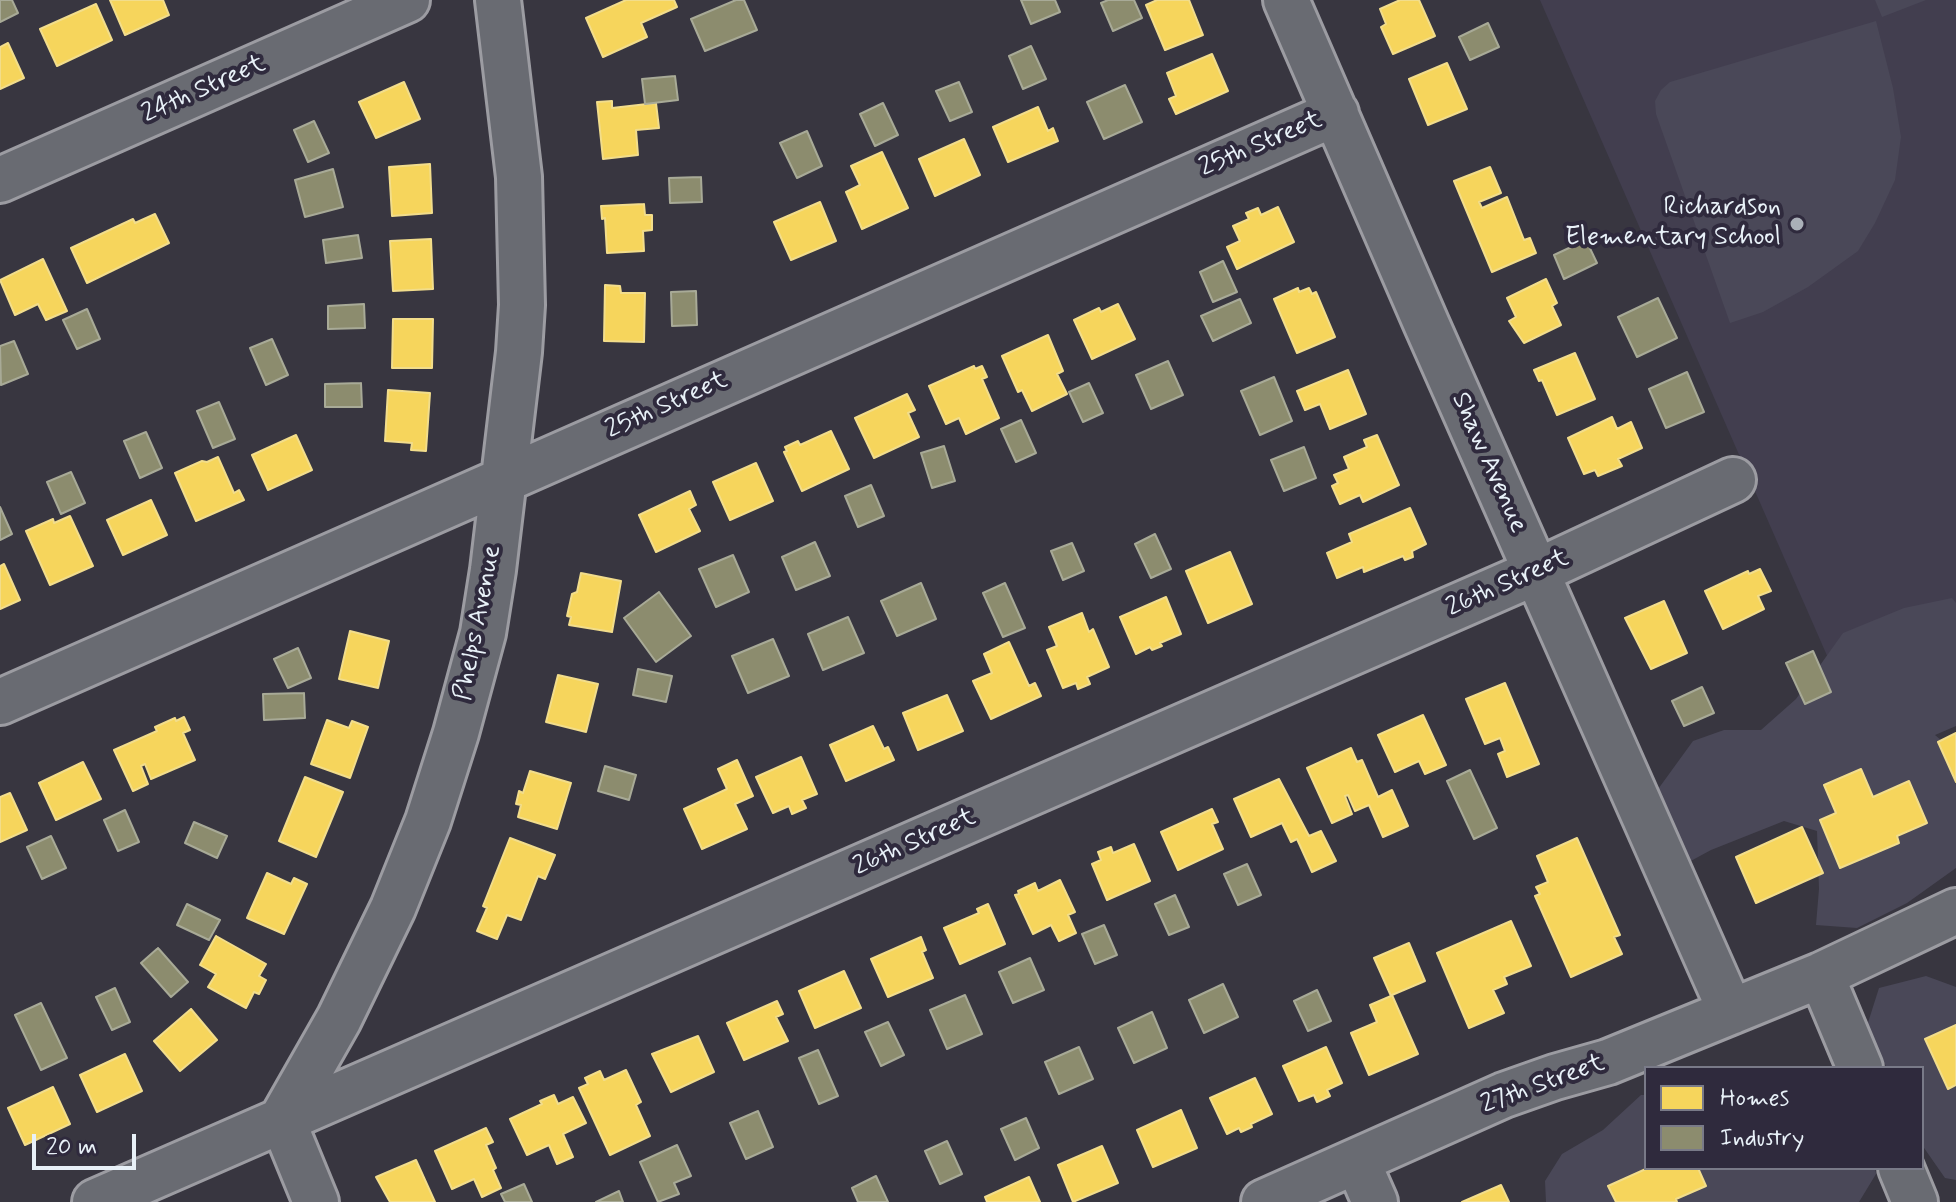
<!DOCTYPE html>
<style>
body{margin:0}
#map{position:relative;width:1956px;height:1202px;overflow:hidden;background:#383640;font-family:Mynerve,sans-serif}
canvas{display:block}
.legend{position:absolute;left:1644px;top:1066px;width:280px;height:104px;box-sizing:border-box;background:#2f2a3d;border:2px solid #797a88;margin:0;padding:10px 14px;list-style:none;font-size:24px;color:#e8f1f8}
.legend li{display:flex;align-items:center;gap:16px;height:40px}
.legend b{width:40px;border:2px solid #797a88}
.scale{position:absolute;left:32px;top:1134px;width:104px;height:36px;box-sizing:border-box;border:4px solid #e8f1f8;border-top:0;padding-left:10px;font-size:24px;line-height:28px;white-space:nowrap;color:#e8f1f8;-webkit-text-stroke:6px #2f2a3d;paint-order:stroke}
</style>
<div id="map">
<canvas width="1956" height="1202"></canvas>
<ul class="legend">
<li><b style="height:22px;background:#f6d55c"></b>Homes</li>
<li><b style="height:22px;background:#8c8c6e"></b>Industry</li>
</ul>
<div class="scale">20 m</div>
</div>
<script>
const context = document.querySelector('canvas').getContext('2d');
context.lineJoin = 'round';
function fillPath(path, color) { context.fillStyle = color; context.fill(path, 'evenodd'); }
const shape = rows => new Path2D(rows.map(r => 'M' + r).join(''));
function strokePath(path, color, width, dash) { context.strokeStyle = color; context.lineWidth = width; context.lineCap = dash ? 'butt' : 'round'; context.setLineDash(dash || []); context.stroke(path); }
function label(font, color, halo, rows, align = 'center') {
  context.font = font + ' Mynerve,sans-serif'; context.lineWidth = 8; context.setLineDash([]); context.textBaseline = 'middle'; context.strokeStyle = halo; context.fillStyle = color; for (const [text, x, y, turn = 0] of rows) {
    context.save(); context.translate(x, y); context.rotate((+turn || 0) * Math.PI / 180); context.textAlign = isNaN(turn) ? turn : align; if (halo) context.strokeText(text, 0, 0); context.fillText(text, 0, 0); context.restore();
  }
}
fillPath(shape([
 [1540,0,1956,0,1956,649,1846,699]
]), '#423e4f');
fillPath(shape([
 [1875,0,1926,0,1882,17],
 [1876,21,1893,88,1901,137,1895,180,1875,223,1858,251,1808,287,1763,312,1730,323,1656,114,1655,101,1661,90,1670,82],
 [1952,598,1956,603,1956,726,1935,735,1956,753,1956,868,1907,903,1857,928,1816,925,1819,889,1817,831,1784,821,1711,850,1687,863,1648,803,1693,741,1724,730,1761,730,1796,699,1843,633,1904,608],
 [1926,976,1956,987,1956,1180,1945,1178,1922,1145,1922,1068,1887,1068,1866,1029,1879,988],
 [1641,1095,1646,1095,1646,1168,1875,1168,1876,1174,1859,1202,1546,1202,1545,1181,1562,1154,1603,1130]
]), '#4a4858');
const homes = shape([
 [110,0,163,0,169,15,125,35,110,0],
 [626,0,674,0,677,7,641,23,647,37,603,57,586,18,626,0],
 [1157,0,1189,0,1203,35,1165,50,1146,5,1157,0],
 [1400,0,1419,0,1435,36,1393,54,1381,27,1386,24,1380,9,1400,0],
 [96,4,112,40,57,66,40,29,96,4],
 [8,43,24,78,0,89,0,47,8,43],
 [1212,54,1228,91,1176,114,1169,99,1176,96,1167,73,1212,54],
 [1447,63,1467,109,1428,125,1409,79,1447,63],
 [404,82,420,119,376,138,359,102,404,82],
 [612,101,612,108,656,103,659,128,636,130,638,155,603,159,597,102,612,101],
 [1038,107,1048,131,1053,128,1058,141,1008,162,993,127,1038,107],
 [964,139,980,175,935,196,919,159,964,139],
 [882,152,908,208,862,229,846,192,860,185,851,166,882,152],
 [430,164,432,213,392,216,389,167,430,164],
 [1490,167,1501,193,1479,202,1482,208,1507,197,1524,240,1530,238,1536,253,1492,272,1454,181,1490,167],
 [820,202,836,241,791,260,774,222,820,202],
 [644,204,645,215,652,215,652,230,643,231,644,251,607,253,605,218,602,219,601,206,644,204],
 [1278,207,1294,242,1237,269,1227,247,1240,241,1233,226,1249,219,1246,213,1258,208,1261,215,1278,207],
 [155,214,169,243,87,283,71,248,133,219,135,223,155,214],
 [431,239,433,289,393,291,390,241,431,239],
 [43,259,67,311,46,320,38,304,15,315,0,280,43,259],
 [1546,279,1557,303,1552,306,1561,325,1524,343,1509,321,1516,317,1507,298,1546,279],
 [605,285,620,286,621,293,645,293,644,342,604,341,605,285],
 [1298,288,1299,292,1309,288,1312,294,1316,292,1335,337,1297,353,1274,299,1298,288],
 [1118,304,1135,339,1092,359,1074,320,1099,308,1101,312,1118,304],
 [393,319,433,319,432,368,392,368,393,319],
 [1048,335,1063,371,1057,374,1067,394,1032,411,1022,390,1018,392,1002,356,1048,335],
 [1575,353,1595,399,1557,415,1542,380,1539,381,1534,370,1575,353],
 [974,366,975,369,982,366,987,377,982,379,999,418,966,434,959,418,946,424,929,386,974,366],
 [1348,370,1366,414,1330,429,1320,404,1305,410,1297,391,1348,370],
 [388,390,430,393,426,451,411,450,412,443,385,441,388,390],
 [907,394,915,410,908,413,919,437,874,458,855,418,907,394],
 [1612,417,1617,429,1631,422,1642,448,1618,459,1622,466,1598,476,1595,470,1584,474,1568,438,1612,417],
 [831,431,849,469,802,491,784,452,787,451,785,447,798,441,800,445,831,431],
 [296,435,312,470,268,490,252,455,296,435],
 [1377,435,1399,485,1363,502,1360,495,1340,504,1332,486,1338,483,1334,475,1349,469,1344,457,1367,447,1364,440,1377,435],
 [218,457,234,493,239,490,244,500,196,521,175,473,202,461,207,462,218,457],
 [756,463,773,501,730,520,713,482,756,463],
 [690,491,696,505,689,509,700,531,656,552,639,515,690,491],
 [151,500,167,535,123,555,107,520,151,500],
 [1410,508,1426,544,1412,551,1413,557,1405,560,1403,556,1364,572,1363,567,1337,578,1327,553,1352,542,1349,534,1410,508],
 [70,516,93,566,50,585,26,531,53,519,54,523,70,516],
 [1230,552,1252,604,1208,623,1186,571,1230,552],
 [4,564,20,600,0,609,0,566,4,564],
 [1760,569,1771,591,1758,596,1764,609,1723,629,1705,591,1748,571,1749,574,1760,569],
 [581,573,621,581,612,632,569,625,571,617,567,616,572,594,577,592,581,573],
 [1166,597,1181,634,1160,643,1162,646,1152,650,1150,647,1136,654,1120,617,1166,597],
 [1664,601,1687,653,1651,669,1625,618,1664,601],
 [1082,613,1089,632,1093,629,1109,667,1087,677,1090,684,1078,689,1076,683,1063,688,1047,650,1057,646,1049,627,1082,613],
 [350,631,389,641,378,688,339,679,350,631],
 [1009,642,1029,686,1035,683,1041,696,991,719,973,681,992,673,984,654,1009,642],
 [558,675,598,684,586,732,546,722,558,675],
 [1505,683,1539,764,1507,777,1498,754,1505,751,1500,738,1485,744,1466,699,1505,683],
 [947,695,963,731,918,750,903,713,947,695],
 [1423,715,1446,765,1425,774,1419,761,1395,772,1378,735,1423,715],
 [184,717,190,730,183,733,195,760,151,779,145,764,141,766,148,784,133,791,114,750,157,731,155,727,175,718,176,721,184,717],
 [327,720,349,728,352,721,368,727,350,778,311,764,327,720],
 [873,726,884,749,888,747,894,760,846,781,830,745,873,726],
 [1956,733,1956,782,1938,742,1956,733],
 [1351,748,1357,762,1362,760,1378,797,1392,790,1408,826,1383,837,1369,805,1355,811,1348,795,1345,796,1352,814,1332,823,1307,768,1351,748],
 [801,757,817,794,802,800,806,808,792,814,789,806,773,813,756,777,801,757],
 [737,760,753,796,735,804,747,829,702,849,684,809,727,789,718,769,737,760],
 [83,762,101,799,56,820,39,783,83,762],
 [1861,769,1873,797,1909,781,1927,823,1897,836,1899,843,1840,868,1820,820,1836,813,1824,785,1861,769],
 [530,771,571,783,557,829,518,817,521,805,516,804,519,791,523,793,530,771],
 [305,777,343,792,316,857,279,841,305,777],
 [1279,779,1309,836,1321,831,1336,861,1312,872,1297,839,1291,842,1282,823,1251,837,1234,799,1279,779],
 [10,793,27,830,0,842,0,797,10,793],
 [1212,809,1218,822,1212,824,1223,849,1178,870,1161,832,1212,809],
 [1802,827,1823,873,1756,903,1736,857,1802,827],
 [510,838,555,855,545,879,538,876,521,920,507,915,497,939,477,931,487,908,483,906,510,838],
 [1577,838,1620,935,1614,937,1622,954,1571,977,1535,896,1540,894,1536,887,1548,882,1537,856,1577,838],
 [1134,844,1150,881,1107,900,1092,864,1101,860,1098,852,1111,847,1113,853,1134,844],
 [267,873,291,884,294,878,307,884,284,934,247,918,267,873],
 [1060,880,1075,912,1068,915,1076,933,1059,941,1051,925,1033,934,1015,895,1019,894,1018,891,1035,883,1038,891,1060,880],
 [988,904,1005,944,960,964,944,928,979,913,977,909,988,904],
 [1511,921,1531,966,1504,977,1507,984,1493,990,1504,1013,1469,1028,1437,953,1511,921],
 [216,936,266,964,259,976,266,980,259,994,254,992,246,1008,208,987,216,974,200,965,216,936],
 [921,937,926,950,922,952,933,978,888,997,871,959,921,937],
 [1409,943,1425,981,1392,995,1418,1054,1369,1075,1351,1033,1377,1022,1370,1005,1391,996,1374,958,1409,943],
 [844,971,861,1008,815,1028,799,991,844,971],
 [777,1001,783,1014,776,1017,788,1041,744,1060,727,1023,777,1001],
 [191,1009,217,1040,180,1071,154,1041,191,1009],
 [1956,1025,1956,1085,1948,1089,1925,1039,1956,1025],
 [698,1036,714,1072,671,1092,652,1054,698,1036],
 [1326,1047,1342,1083,1327,1090,1330,1096,1317,1102,1314,1095,1299,1101,1283,1066,1326,1047],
 [125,1054,142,1091,97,1112,80,1075,125,1054],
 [626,1070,641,1102,636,1105,650,1136,610,1155,579,1088,588,1084,585,1078,600,1071,604,1080,626,1070],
 [1255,1078,1272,1114,1251,1124,1252,1127,1241,1132,1239,1128,1227,1134,1210,1098,1255,1078],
 [53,1087,70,1124,25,1145,8,1108,53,1087],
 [554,1095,558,1104,573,1097,586,1123,563,1134,573,1157,557,1164,549,1145,527,1155,510,1119,542,1104,540,1101,554,1095],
 [1181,1110,1197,1148,1153,1167,1137,1130,1181,1110],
 [486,1128,493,1142,486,1145,496,1168,493,1170,501,1188,482,1197,474,1179,452,1189,435,1151,486,1128],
 [1102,1146,1118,1183,1073,1202,1058,1165,1102,1146],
 [416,1160,435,1202,390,1202,376,1177,416,1160],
 [1648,1168,1698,1168,1706,1186,1676,1199,1677,1202,1616,1202,1608,1186,1648,1168],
 [1029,1177,1040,1202,987,1202,985,1197,1029,1177],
 [1501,1185,1509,1202,1462,1202,1501,1185]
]);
fillPath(homes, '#f6d55c');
strokePath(homes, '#f2dd8b', 2);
const industry = shape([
 [0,0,12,0,18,13,0,22,0,0],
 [736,0,744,0,757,30,705,51,691,19,736,0],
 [1021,0,1055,0,1060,12,1031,24,1021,0],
 [1108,0,1134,0,1142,18,1113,31,1101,3,1108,0],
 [1488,23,1499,47,1470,60,1459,37,1488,23],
 [1031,46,1046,79,1023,89,1009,56,1031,46],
 [675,76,678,100,645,104,642,79,675,76],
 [959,82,972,112,950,121,936,91,959,82],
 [1125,85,1142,122,1104,139,1087,102,1125,85],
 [883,103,898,135,875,146,860,114,883,103],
 [314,121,329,153,308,162,294,130,314,121],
 [807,131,822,166,797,178,780,143,807,131],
 [333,169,343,207,305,217,295,180,333,169],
 [701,177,702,202,670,203,669,178,701,177],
 [358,235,362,258,326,263,323,240,358,235],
 [1586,240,1597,263,1564,279,1554,255,1586,240],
 [1223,261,1237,292,1213,302,1200,272,1223,261],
 [696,291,697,325,672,326,671,292,696,291],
 [1658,298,1677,338,1637,357,1618,317,1658,298],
 [1240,299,1251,323,1213,341,1201,316,1240,299],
 [364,304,365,328,328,329,328,306,364,304],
 [87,309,100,339,77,349,63,320,87,309],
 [272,339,288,375,266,385,250,348,272,339],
 [14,341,28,374,1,385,0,346,14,341],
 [1168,361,1183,395,1151,409,1136,375,1168,361],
 [1687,372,1704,412,1666,428,1649,389,1687,372],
 [1274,377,1292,421,1260,435,1241,391,1274,377],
 [361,383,362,407,325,407,325,384,361,383],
 [1089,383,1103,413,1083,422,1069,392,1089,383],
 [219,402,235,439,213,448,197,411,219,402],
 [1021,420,1036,453,1016,462,1001,429,1021,420],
 [146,432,162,468,140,478,124,441,146,432],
 [944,446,955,481,932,488,921,453,944,446],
 [1304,447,1316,478,1284,491,1271,460,1304,447],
 [71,472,85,503,61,514,47,482,71,472],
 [871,485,884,516,858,527,845,496,871,485],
 [0,507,12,534,0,540,0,507],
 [1155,534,1171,569,1151,578,1135,544,1155,534],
 [815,542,830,576,796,590,782,557,815,542],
 [1072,543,1084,571,1063,580,1051,551,1072,543],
 [733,555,749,592,716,607,699,569,733,555],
 [921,583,936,619,897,636,881,601,921,583],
 [1005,583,1025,628,1003,637,983,593,1005,583],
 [659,592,691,636,656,662,624,618,659,592],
 [848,617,864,653,823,670,808,634,848,617],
 [773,639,789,676,748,693,732,656,773,639],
 [298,648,311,678,288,688,274,659,298,648],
 [1813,651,1831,692,1805,704,1786,663,1813,651],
 [638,669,672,676,666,702,633,695,638,669],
 [1702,687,1714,713,1684,726,1672,701,1702,687],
 [304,693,305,718,264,720,263,694,304,693],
 [605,766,636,775,629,800,598,791,605,766],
 [1470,770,1497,828,1474,839,1447,781,1470,770],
 [125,810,139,842,118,851,104,820,125,810],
 [194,822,227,836,217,858,185,843,194,822],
 [51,836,66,868,42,879,27,847,51,836],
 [1247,864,1261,895,1238,905,1224,874,1247,864],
 [1175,895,1189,927,1169,935,1155,904,1175,895],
 [187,904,220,920,209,940,177,925,187,904],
 [1104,925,1117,955,1095,964,1082,934,1104,925],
 [158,948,188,982,171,997,141,963,158,948],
 [1030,958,1044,990,1013,1003,999,972,1030,958],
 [1223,984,1238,1017,1204,1033,1189,1000,1223,984],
 [115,988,130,1022,112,1030,96,997,115,988],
 [1317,990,1331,1021,1308,1031,1294,1001,1317,990],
 [965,995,982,1034,947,1049,930,1010,965,995],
 [41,1003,67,1058,41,1070,15,1015,41,1003],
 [1152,1012,1167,1048,1134,1063,1118,1028,1152,1012],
 [888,1022,904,1055,881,1066,865,1032,888,1022],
 [1079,1047,1093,1079,1059,1094,1045,1062,1079,1047],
 [818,1050,838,1096,819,1104,799,1058,818,1050],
 [758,1111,773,1147,746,1159,730,1123,758,1111],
 [1026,1118,1039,1148,1015,1160,1001,1129,1026,1118],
 [947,1141,962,1174,940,1184,925,1151,947,1141],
 [677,1145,691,1176,674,1183,679,1194,658,1202,640,1162,677,1145],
 [876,1176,888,1202,858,1202,852,1188,876,1176],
 [524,1184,532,1202,505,1202,501,1194,524,1184],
 [619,1191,623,1202,596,1202,619,1191]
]);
fillPath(industry, '#8c8c6e');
strokePath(industry, '#a8aa97', 2);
const minor = shape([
 [1286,0,1426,323,1731,1012],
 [0,180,407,0],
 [0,702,1336,113],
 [1821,975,1860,1068],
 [1357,1161,1375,1202],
 [1901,1168,1915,1202],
 [95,1202,1536,572,1733,480],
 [316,1202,282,1119,339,1019,393,908,428,821,456,733,483,633,493,570,519,352,522,305,519,177,498,0],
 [1264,1202,1504,1095,1555,1077,1608,1062,1821,975,1956,911]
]);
strokePath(minor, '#9c9ca2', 50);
strokePath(minor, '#696b72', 44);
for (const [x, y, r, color] of [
 [1797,224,8,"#aab0b8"]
]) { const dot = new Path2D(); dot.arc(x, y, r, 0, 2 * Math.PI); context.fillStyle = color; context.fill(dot); strokePath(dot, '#2f2a3d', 3); }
label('26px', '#e8f1f8', '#2f2a3d', [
 ["24th Street",204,90,-24],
 ["25th Street",1261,145,-23],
 ["25th Street",667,406,-24],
 ["Shaw Avenue",1488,463,66],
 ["26th Street",1508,584,-24],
 ["Phelps Avenue",479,623,-79],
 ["26th Street",915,843,-24],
 ["27th Street",1543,1085,-20]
]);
label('26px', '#e8f1f8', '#2f2a3d', [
 ["Richardson",1781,209],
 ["Elementary School",1781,239]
], 'right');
</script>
